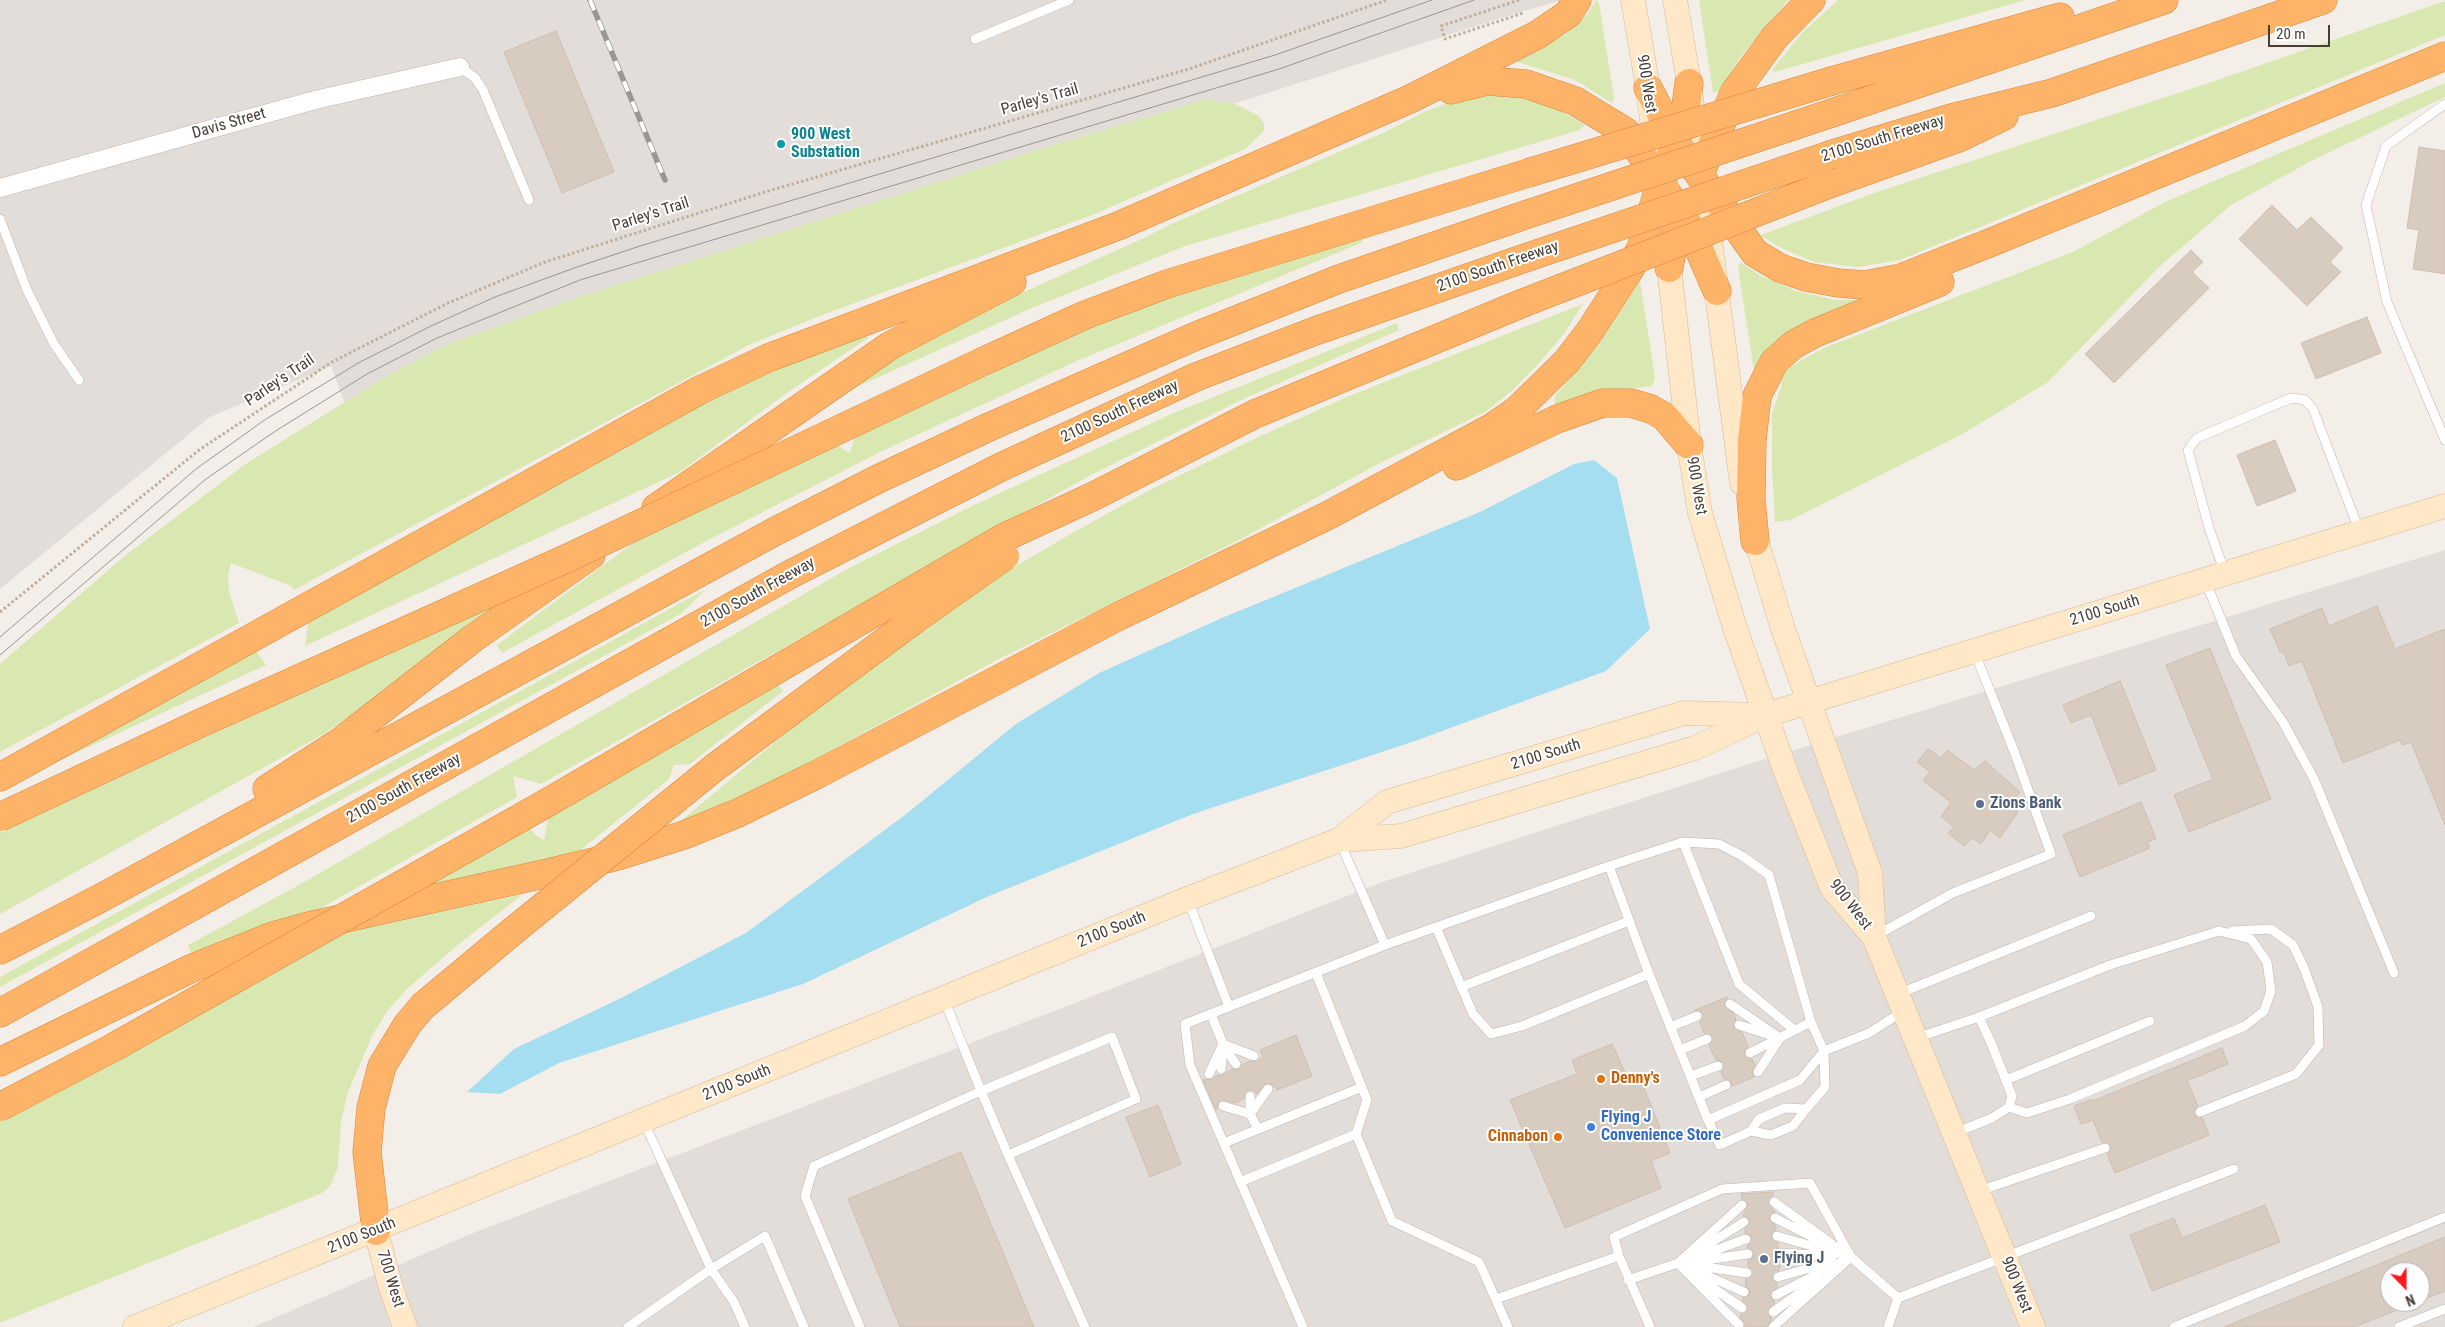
<!DOCTYPE html>
<style>
body{margin:0}
#map{position:relative;width:2445px;height:1327px;overflow:hidden;background:#f4eee8;font-family:"Roboto Condensed",sans-serif}
canvas{display:block}
.north{position:absolute;left:2380px;top:1262px;width:50px;height:50px;box-sizing:border-box;background:#fff;border:1px solid #b5b2af;border-radius:50%;rotate:158deg;font-size:14px;font-weight:700;line-height:20px;text-align:center;color:#473e36}
.north::after{content:'';display:block;margin:auto;width:18px;height:22px;background:#fa191c;clip-path:polygon(50% 0,100% 100%,50% 72%,0 100%)}
.scale{position:absolute;left:2268px;top:25px;width:62px;height:22px;box-sizing:border-box;border:2px solid #473e36;border-top:0;padding-left:6px;font-size:15px;line-height:18px;white-space:nowrap;color:#473e36;-webkit-text-stroke:4px #fff;paint-order:stroke}
</style>
<div id="map">
<canvas width="2445" height="1327"></canvas>
<div class="north">N</div>
<div class="scale">20 m</div>
</div>
<script>
const context = document.querySelector('canvas').getContext('2d');
context.lineJoin = 'round';
function fillPath(path, color) { context.fillStyle = color; context.fill(path, 'evenodd'); }
const shape = rows => new Path2D(rows.map(r => 'M' + r).join(''));
function strokePath(path, color, width, dash) { context.strokeStyle = color; context.lineWidth = width; context.lineCap = dash ? 'butt' : 'round'; context.setLineDash(dash || []); context.stroke(path); }
function label(font, color, halo, rows, align = 'center') {
  context.font = font + ' "Roboto Condensed",sans-serif'; context.lineWidth = 4; context.setLineDash([]); context.textBaseline = 'middle'; context.strokeStyle = halo; context.fillStyle = color; for (const [text, x, y, turn = 0] of rows) {
    context.save(); context.translate(x, y); context.rotate((+turn || 0) * Math.PI / 180); context.textAlign = isNaN(turn) ? turn : align; if (halo) context.strokeText(text, 0, 0); context.fillText(text, 0, 0); context.restore();
  }
}
fillPath(shape([
 [0,0,1563,0,1507,16,693,278,346,407,331,366,210,417,0,589],
 [2445,550,2445,1327,253,1327,473,1233,1083,1000,1385,881,1752,763],
 [2390,1272,2420,1272,2420,1302,2390,1302]
]), '#e3ddd9');
fillPath(shape([
 [1596,0,1599,3,1614,98,1612,103,1575,80,1514,61,1517,57,1565,35,1588,14],
 [1699,0,1788,0,1741,56,1719,92,1713,93],
 [1838,0,2025,0,1775,72,1772,70,1802,33],
 [2445,1,2445,35,1900,260,1858,267,1814,262,1777,246,1761,235,1877,192,2212,82],
 [2445,83,2445,97,2313,160,2231,205,2159,267,2048,382,1961,435,1791,520,1775,522,1772,469,1772,414,1782,384,1779,381,1786,371,1800,361,1824,348,2073,252,2167,201],
 [1514,95,1561,111,1585,125,1580,130,1185,246,1032,308,821,403,864,375,984,310,1146,237,1171,224,1383,133,1424,112,1450,102,1480,96],
 [1206,99,1235,104,1259,116,1264,124,1264,131,1245,149,1092,215,817,317,749,345,294,590,291,586,231,563,228,575,229,592,239,623,0,752,0,664,121,559,244,465,388,375,446,345,577,298,1050,146],
 [1361,239,1363,242,1077,361,882,451,708,540,502,653,497,645,649,531,836,445,850,453,855,436,1122,314,1294,256],
 [1740,262,1761,276,1796,291,1835,300,1869,300,1754,370,1738,268],
 [1640,281,1655,378,1652,386,1594,393,1556,405,1554,402,1556,395,1600,343],
 [1583,304,1564,334,1538,364,1513,390,1485,412,1378,464,1239,540,995,661,795,770,740,797,682,820,817,707,914,633,992,580,1076,531,1146,492,1252,440,1349,396],
 [1397,323,1399,330,1241,400,1087,477,541,784,513,776,517,797,314,912,192,954,188,945,299,885,851,567,974,505,1174,413],
 [865,331,868,338,784,395,680,472,305,646,309,615,741,381],
 [527,588,367,705,322,735,0,914,0,833],
 [706,589,682,613,0,987,0,977],
 [253,647,266,665,0,788],
 [778,684,783,691,690,764,674,765,669,779,574,855,411,891,527,824,535,835,544,840,549,813],
 [523,894,454,948,408,988,388,1010,373,1034,348,1092,341,1121,338,1167,330,1186,322,1193,0,1323,0,1121,332,935]
]), '#d8e8b0');
fillPath(shape([
 [1594,460,1617,478,1650,629,1606,671,1415,741,1193,814,989,896,803,984,559,1063,500,1094,467,1092,514,1049,617,1000,746,933,905,815,1016,724,1099,673,1222,618,1480,512,1574,464]
]), '#a4def0');
const building = shape([
 [556,31,614,172,562,193,504,52,556,31],
 [2419,147,2445,151,2445,274,2413,269,2419,230,2407,228,2419,147],
 [2272,205,2297,230,2311,217,2343,248,2330,262,2341,272,2307,306,2239,239,2272,205],
 [2191,250,2203,262,2192,272,2209,288,2114,383,2085,354,2191,250],
 [2367,317,2381,353,2316,379,2301,343,2367,317],
 [2275,440,2296,491,2257,506,2237,455,2275,440],
 [2377,606,2395,649,2445,629,2445,825,2411,742,2402,745,2400,740,2343,763,2302,661,2289,666,2283,651,2280,652,2270,629,2322,608,2329,626,2377,606],
 [2210,648,2271,799,2189,832,2174,795,2213,779,2166,665,2210,648],
 [2120,681,2156,770,2119,785,2091,715,2071,723,2063,705,2120,681],
 [1928,749,1941,758,1947,750,1974,770,1985,761,2020,792,2010,805,2018,812,2000,838,1990,830,1981,844,1972,838,1964,846,1948,833,1954,827,1941,817,1951,802,1923,781,1930,772,1917,762,1928,749],
 [2141,802,2156,839,2147,842,2150,848,2080,877,2063,835,2141,802],
 [1727,997,1724,1006,1734,1014,1736,1020,1733,1027,1742,1032,1748,1047,1745,1050,1744,1055,1747,1058,1752,1059,1755,1065,1752,1072,1754,1077,1732,1086,1730,1080,1724,1079,1721,1072,1724,1068,1724,1063,1716,1060,1709,1045,1713,1040,1713,1036,1704,1033,1700,1022,1703,1017,1703,1013,1695,1010,1727,997],
 [1296,1035,1312,1076,1277,1090,1275,1086,1266,1083,1257,1094,1253,1090,1247,1090,1244,1099,1235,1103,1224,1100,1219,1101,1216,1110,1203,1080,1212,1079,1215,1076,1223,1075,1232,1069,1239,1069,1242,1065,1250,1061,1258,1061,1263,1056,1260,1050,1296,1035],
 [1612,1044,1627,1077,1638,1073,1670,1153,1651,1161,1661,1188,1565,1228,1510,1100,1577,1074,1572,1060,1612,1044],
 [2222,1048,2228,1064,2187,1081,2198,1106,2194,1111,2194,1115,2202,1118,2209,1135,2115,1173,2107,1154,2111,1150,2111,1146,2107,1142,2102,1142,2093,1120,2081,1124,2074,1106,2092,1099,2093,1101,2222,1048],
 [1158,1105,1181,1164,1150,1177,1126,1117,1158,1105],
 [961,1152,1034,1327,900,1327,848,1199,961,1152],
 [1773,1192,1773,1196,1768,1202,1775,1212,1770,1215,1769,1219,1776,1226,1776,1230,1772,1232,1771,1237,1778,1243,1778,1247,1773,1253,1775,1258,1780,1259,1780,1265,1779,1270,1772,1276,1773,1281,1777,1283,1777,1288,1770,1294,1775,1303,1767,1312,1772,1319,1767,1327,1745,1327,1745,1323,1740,1318,1741,1314,1745,1313,1748,1309,1743,1301,1743,1298,1750,1294,1749,1289,1745,1286,1746,1279,1753,1274,1753,1270,1748,1267,1748,1260,1752,1259,1754,1254,1753,1250,1747,1248,1752,1237,1745,1233,1745,1229,1750,1221,1747,1217,1743,1216,1748,1204,1742,1199,1741,1194,1773,1192],
 [2265,1205,2280,1242,2152,1291,2130,1235,2174,1218,2182,1238,2265,1205],
 [2445,1237,2445,1291,2420,1301,2420,1272,2390,1272,2390,1302,2417,1302,2355,1327,2224,1327,2445,1237]
]);
fillPath(building, '#d8cbc0');
strokePath(building, '#d0beb0', 1);
const lane = shape([
 [975,39,1069,0],
 [460,67,475,78,483,90,529,200],
 [2445,104,2386,146,2366,205,2387,302,2445,440],
 [0,219,27,290,54,344,79,380],
 [2225,573,2209,528,2188,450,2197,438,2291,398,2305,400,2313,409,2359,530],
 [2205,580,2236,656,2283,722,2314,779,2394,973],
 [1339,840,1385,945],
 [1683,842,1739,984,1793,1029],
 [1609,866,1683,842,1719,844,1742,856,1769,875,1811,1022,1824,1051,1825,1087,1806,1109],
 [1188,900,1229,1007],
 [1436,927,1473,1014,1491,1034,1522,1026,1649,974],
 [1877,935,1953,893,2051,854,2014,751,1974,651],
 [1316,973,1367,1100,1356,1134],
 [1461,987,1629,921],
 [1898,994,2091,916],
 [944,999,981,1091,1112,1037,1136,1099,1008,1155,1085,1327],
 [1730,1004,1780,1038],
 [1979,1017,2110,965,2219,931,2251,939,2267,962,2271,991,2264,1011,2245,1026,2070,1099,2027,1113,2009,1107],
 [1739,1025,1770,1035],
 [1670,1027,1697,1016],
 [1916,1038,1979,1017,1992,1045,2012,1096,2009,1107,1992,1118,1955,1133],
 [1223,1044,1254,1056],
 [1223,1045,1236,1064],
 [1680,1050,1707,1039],
 [1750,1053,1811,1022],
 [1221,1069,1223,1050],
 [1758,1072,1780,1038],
 [1209,1074,1223,1044,1211,1014],
 [1691,1076,1718,1066],
 [2006,1080,2150,1021],
 [1250,1096,1250,1113],
 [1699,1097,1726,1085],
 [1223,1106,1250,1114,1258,1129],
 [2200,1112,2296,1074,2319,1045,2318,1007,2304,968,2293,945,2271,929,2232,931],
 [1250,1114,1268,1089],
 [1708,1120,1720,1145,1751,1131,1771,1135,1793,1126,1806,1109,1785,1108,1759,1119,1751,1131],
 [1224,1143,1362,1087],
 [1240,1182,1356,1134,1392,1221,1479,1262,1508,1327],
 [1979,1191,2105,1148],
 [1774,1202,1848,1256],
 [1775,1218,1824,1243],
 [1777,1236,1843,1255],
 [1698,1251,1744,1222],
 [1779,1253,1833,1256],
 [1698,1261,1748,1254],
 [1683,1262,1746,1239],
 [1678,1263,1742,1205],
 [1683,1265,1744,1292],
 [1691,1265,1747,1273],
 [1778,1277,1831,1262],
 [1699,1278,1742,1308],
 [1628,1280,1678,1263,1739,1325],
 [1776,1295,1839,1263],
 [1496,1299,1619,1256],
 [1773,1312,1818,1280],
 [628,1327,711,1269,644,1122],
 [745,1327,734,1302,711,1269,765,1236,804,1327],
 [860,1327,805,1196,814,1166,981,1091,1008,1155],
 [1303,1327,1190,1065,1185,1024,1385,945,1609,866,1649,974,1708,1120,1800,1080,1824,1051,1869,1033,1902,1012],
 [1650,1327,1619,1256,1614,1237,1722,1189,1810,1183,1851,1257],
 [1773,1327,1851,1257,1898,1298],
 [1888,1327,1898,1298,2234,1169],
 [2174,1327,2445,1217],
 [2399,1327,2445,1309]
]);
const street = shape([
 [0,188,315,100,460,67]
]);
const secondary = shape([
 [1633,0,1648,88,1660,184],
 [1675,0,1689,83,1742,483],
 [1667,249,1689,445,1700,513,1735,628,1785,770,1832,888,1874,937],
 [1751,523,1783,629,1870,873,1874,937,2033,1327],
 [1339,840,1387,802,1684,713,1759,715],
 [376,1231,391,1288,405,1327],
 [135,1327,1187,899,1339,840,1401,836,1695,748,1766,715,2445,506]
]);
const highway = shape([
 [1835,80,2060,17],
 [1648,88,1676,142,1755,253,1780,268,1806,277,1838,283,1865,285,1901,278,1992,242,2445,56],
 [1451,90,1487,81,1526,84,1575,101,1626,132,1688,224,1717,291],
 [1835,112,2164,0],
 [1833,154,1955,117,2052,93,2323,0],
 [1701,172,1734,93,1775,37,1811,0],
 [1832,183,1961,137,2004,116],
 [1669,268,1673,245,1679,226],
 [984,361,1085,315,1167,284,1528,173],
 [1457,466,1557,419,1603,403,1631,403,1651,409,1665,417,1689,445],
 [656,508,891,345,1012,282],
 [1003,538,1094,496,1255,414,1523,303],
 [1755,541,1751,499,1752,440,1757,396,1774,362,1793,345,1815,333,1940,282],
 [0,777,700,390,768,358,1118,226,1410,99,1537,35,1568,14,1577,0],
 [267,789,340,742,471,640,591,555],
 [0,950,99,899,774,532,878,479,989,427,1196,336,1339,279,1525,215],
 [0,1013,789,575,1001,467,1196,377,1315,331,1525,258],
 [0,1062,190,969,273,936,309,926,548,873,618,856,684,835,738,813,816,775,1117,617,1327,516,1491,428,1516,411,1567,361,1590,331,1630,269,1642,246,1660,184,1684,121,1689,83],
 [376,1231,367,1152,371,1108,382,1066,407,1025,423,1006,513,931]
]);
strokePath(lane, '#bfb4aa', 10);
strokePath(street, '#bfb4aa', 19);
strokePath(secondary, '#d4ba98', 25);
strokePath(highway, '#dd8538', 29);
strokePath(shape([
 [1519,0,1441,26,1445,39,1523,13],
 [0,612,199,450,332,362,448,303,545,262,765,192,1189,69,1387,0]
]), '#c1ae9b', 3, [2.5, 2.5]);
strokePath(lane, '#fff', 9);
strokePath(street, '#fff', 18);
strokePath(secondary, '#fee8c7', 24);
strokePath(highway, '#fdb469', 28);
strokePath(shape([
 [0,637,196,469,266,419,360,362,431,326,495,297,577,267,640,246,1275,55,1432,0],
 [0,655,206,479,274,432,367,374,437,338,580,280,1279,69,1474,0]
]), '#979797', 1);
const rail = shape([
 [590,0,665,180]
]);
strokePath(rail, '#979797', 5.5);
strokePath(rail, '#fff', 4, [11]);
const highwayBridge = shape([
 [1528,173,1835,80],
 [1525,215,1835,112],
 [1525,258,1833,154],
 [1523,303,1832,183],
 [0,817,203,722,572,556,984,361],
 [513,931,714,768,914,620,1005,556],
 [0,1107,114,1047,545,804,1003,538]
]);
strokePath(highwayBridge, '#dd8538', 29, []);
strokePath(highwayBridge, '#fdb469', 28);
for (const [x, y, r, color] of [
 [781,144,5,"#0f9aa8"],
 [1980,804,5,"#5c6f8a"],
 [1601,1079,5,"#e8710a"],
 [1591,1127,5,"#3f7fe0"],
 [1558,1137,5,"#e8710a"],
 [1764,1259,5,"#5c6f8a"]
]) { const dot = new Path2D(); dot.arc(x, y, r, 0, 2 * Math.PI); context.fillStyle = color; context.fill(dot); strokePath(dot, '#fff', 2); }
label('16px', '#473e36', '#fff', [
 ["900 West",1646,84,81],
 ["Parley's Trail",1040,100,-16],
 ["Davis Street",229,124,-16],
 ["2100 South Freeway",1883,139,-17],
 ["Parley's Trail",651,215,-18],
 ["2100 South Freeway",1498,267,-19],
 ["Parley's Trail",280,381,-34],
 ["2100 South Freeway",1120,412,-25],
 ["900 West",1696,486,80],
 ["2100 South Freeway",758,593,-29],
 ["2100 South",2105,611,-17],
 ["2100 South",1546,755,-17],
 ["2100 South Freeway",404,789,-29],
 ["900 West",1850,905,52],
 ["2100 South",1112,930,-22],
 ["2100 South",737,1083,-22],
 ["2100 South",362,1236,-22],
 ["700 West",390,1279,73],
 ["900 West",2016,1285,68]
]);
label('bold 16px', '#0d838f', '#fff', [
 ["900 West",791,135],
 ["Substation",791,153]
], 'left');
label('bold 16px', '#4e5e75', '#fff', [
 ["Zions Bank",1990,804],
 ["Flying J",1774,1259]
], 'left');
label('bold 16px', '#c56008', '#fff', [
 ["Denny's",1611,1079],
 ["Cinnabon",1548,1137,"right"]
], 'left');
label('bold 16px', '#366cbe', '#fff', [
 ["Flying J",1601,1118],
 ["Convenience Store",1601,1136]
], 'left');
</script>
